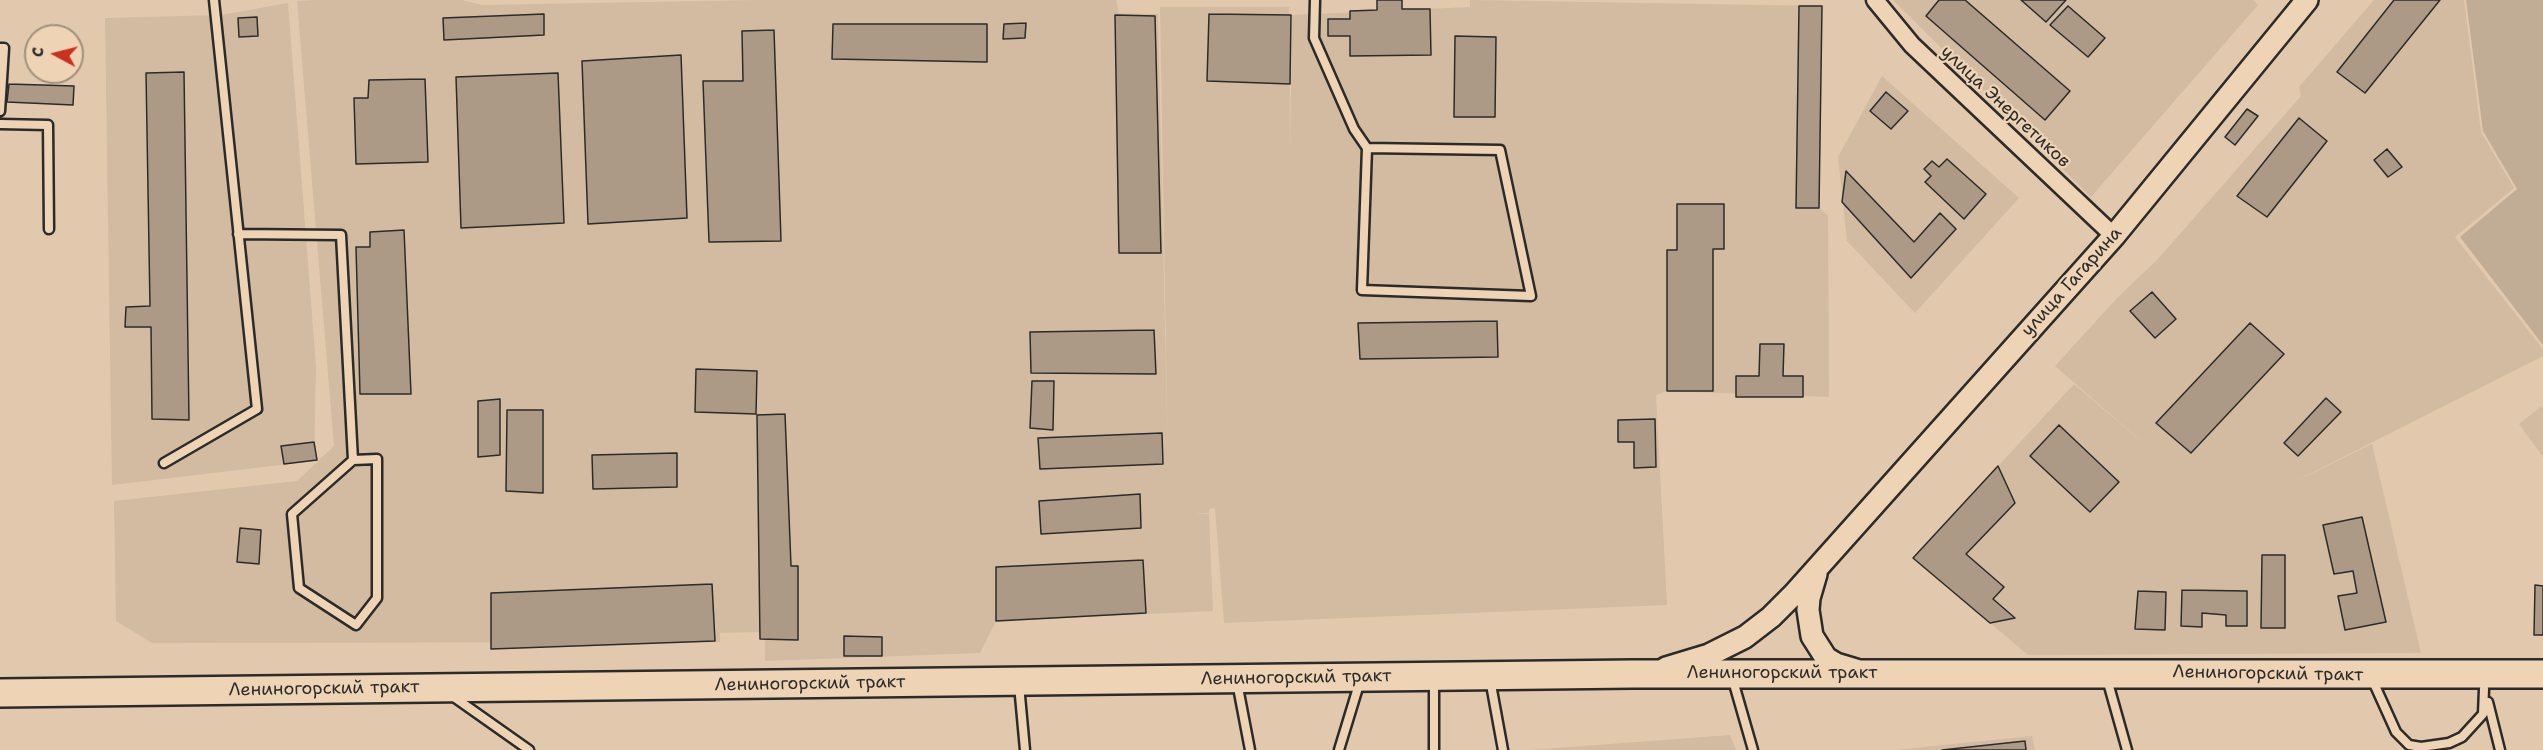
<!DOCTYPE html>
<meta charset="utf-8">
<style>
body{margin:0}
#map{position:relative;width:2543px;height:750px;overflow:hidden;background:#e2c9ad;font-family:"Shantell Sans",sans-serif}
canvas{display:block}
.north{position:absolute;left:24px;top:24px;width:60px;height:60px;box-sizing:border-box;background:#eed3b5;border:2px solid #a0907e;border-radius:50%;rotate:277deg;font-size:16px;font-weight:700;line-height:24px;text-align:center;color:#2b2b2b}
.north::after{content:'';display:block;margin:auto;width:21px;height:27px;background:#c8321e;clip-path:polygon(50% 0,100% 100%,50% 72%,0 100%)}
</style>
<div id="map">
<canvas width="2543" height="750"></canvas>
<div class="north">С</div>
</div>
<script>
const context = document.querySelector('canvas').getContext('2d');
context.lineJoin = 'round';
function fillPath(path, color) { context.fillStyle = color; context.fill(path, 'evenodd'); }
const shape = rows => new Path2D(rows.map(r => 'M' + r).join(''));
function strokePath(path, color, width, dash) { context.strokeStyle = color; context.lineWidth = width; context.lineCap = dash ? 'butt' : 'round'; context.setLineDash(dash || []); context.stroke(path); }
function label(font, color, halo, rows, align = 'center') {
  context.font = font + ' "Shantell Sans",sans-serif'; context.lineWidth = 4.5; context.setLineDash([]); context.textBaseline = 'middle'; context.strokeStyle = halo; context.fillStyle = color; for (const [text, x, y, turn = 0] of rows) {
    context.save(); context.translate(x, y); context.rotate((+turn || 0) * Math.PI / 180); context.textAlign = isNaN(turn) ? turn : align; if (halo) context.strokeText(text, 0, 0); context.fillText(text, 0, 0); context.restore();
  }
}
fillPath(shape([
 [316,0,462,0,482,5,756,0,1116,0,1119,13,1158,14,1168,463,1160,7,1289,7,1290,153,1292,15,1470,7,1470,0,1821,6,1819,208,1828,216,1829,397,1666,391,1656,395,1667,605,1224,623,1215,508,1209,509,1209,513,1193,514,1209,514,1213,611,996,621,980,653,765,661,765,640,759,632,720,633,720,642,152,643,116,621,114,501,297,481,334,446,297,1],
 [1893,0,2253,0,2258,5,2091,197],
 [2374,0,2464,0,2481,132,2514,188,2455,237,2543,349,2543,356,2286,486,2372,444,2421,653,2028,655,1913,558,2074,384,2157,455,2055,366,2118,297,2157,260,2301,96,2299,87],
 [288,3,316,367,314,461,112,485,105,18,221,15],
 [1882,76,2019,198,1915,313,1847,241,1838,157],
 [2543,405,2543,457,2519,424],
 [1730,735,1736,750,1530,750],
 [2032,736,2035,750,1895,750]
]), '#d2bba1');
fillPath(shape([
 [2466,0,2543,0,2543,345,2460,237,2517,189,2483,131]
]), '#c1ac95');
const building = shape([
 [1377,0,1402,0,1402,9,1430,9,1431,55,1350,56,1350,36,1328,36,1328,19,1350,19,1350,11,1377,10,1377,0],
 [1939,0,1965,0,2070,91,2045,120,1926,16,1939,0],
 [2021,0,2066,0,2046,22,2021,0],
 [2394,0,2440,0,2365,93,2337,72,2394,0],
 [1799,6,1822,6,1819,208,1796,208,1799,6],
 [2068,6,2105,38,2088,57,2050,25,2068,6],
 [544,14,544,35,444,40,443,18,544,14],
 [1209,14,1291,15,1290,84,1207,81,1209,14],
 [1115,15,1155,16,1161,253,1119,253,1115,15],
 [257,17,258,36,239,37,238,18,257,17],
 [1026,23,1025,38,1003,39,1004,24,1026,23],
 [833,24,987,24,987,62,832,59,833,24],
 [774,30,781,241,709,242,703,81,743,81,742,31,774,30],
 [1455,36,1496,37,1495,117,1454,117,1455,36],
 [681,55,687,218,588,224,582,61,681,55],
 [184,72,189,420,152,419,151,327,125,327,126,307,150,306,146,73,184,72],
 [558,73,564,223,461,228,456,77,558,73],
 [425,79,428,162,356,164,354,98,368,98,369,80,425,79],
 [9,84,74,86,73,105,7,102,9,84],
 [1886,92,1908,111,1891,129,1870,111,1886,92],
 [2247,109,2258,116,2235,145,2225,137,2247,109],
 [2299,118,2327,141,2267,217,2237,196,2299,118],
 [2387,149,2402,167,2388,177,2374,160,2387,149],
 [1947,159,1986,194,1964,219,1925,182,1931,176,1924,169,1932,161,1939,167,1947,159],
 [1846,171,1914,242,1940,213,1956,229,1911,278,1842,202,1846,171],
 [1677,204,1724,204,1724,249,1713,249,1713,391,1667,391,1667,250,1677,250,1677,204],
 [404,230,411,394,360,394,356,247,370,247,370,232,404,230],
 [2152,292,2176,319,2155,338,2130,311,2152,292],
 [1497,321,1498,357,1360,359,1358,323,1497,321],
 [2250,323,2284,354,2191,453,2156,423,2250,323],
 [1154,330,1156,374,1031,373,1030,332,1154,330],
 [1760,344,1784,344,1783,376,1803,376,1803,397,1736,397,1736,376,1759,376,1760,344],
 [696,369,757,371,756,414,695,412,696,369],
 [1032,381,1054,381,1053,430,1030,428,1032,381],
 [2326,398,2341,412,2298,456,2284,443,2326,398],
 [500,399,500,455,478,457,478,401,500,399],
 [507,410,543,410,543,493,506,491,507,410],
 [785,414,791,566,798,566,798,640,760,639,757,415,785,414],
 [1655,419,1656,467,1634,468,1634,442,1618,442,1618,420,1655,419],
 [2059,425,2119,482,2090,512,2030,456,2059,425],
 [1162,433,1163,464,1040,469,1038,438,1162,433],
 [314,442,317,460,284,464,281,446,314,442],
 [677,453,677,487,593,489,592,455,677,453],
 [1998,466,2015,503,1966,554,2004,587,1993,599,2015,618,1990,623,1913,558,1998,466],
 [1140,494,1141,528,1041,534,1039,501,1140,494],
 [2362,517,2386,622,2345,630,2338,596,2357,593,2353,571,2334,574,2323,525,2362,517],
 [240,528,261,530,259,564,237,562,240,528],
 [2262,555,2285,555,2285,628,2261,628,2262,555],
 [1143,560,1146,613,996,621,996,567,1143,560],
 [712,584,715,641,491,649,491,593,712,584],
 [2535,585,2543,586,2543,635,2534,635,2535,585],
 [2182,590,2247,591,2247,626,2226,626,2226,615,2202,613,2202,627,2181,626,2182,590],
 [2138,591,2166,592,2165,630,2135,629,2138,591],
 [844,636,882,637,882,656,844,656,844,636],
 [2025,741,2026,750,1942,750,2025,741]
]);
fillPath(building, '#ac9a86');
strokePath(building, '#2b2b2b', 1.5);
const service = shape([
 [1315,0,1314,38,1354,129,1367,148,1362,290,1531,296,1500,150,1367,148],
 [0,48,4,48,0,111],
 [0,124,48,125,49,229],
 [238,234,341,235,353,460,292,514,299,588,356,625,377,598,377,459,353,460],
 [164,463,257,409,214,0],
 [1732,677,1753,750],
 [1490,679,1503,750],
 [2107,679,2127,750],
 [2372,679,2396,732,2409,745,2421,747,2449,743,2462,737,2483,714,2484,689],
 [1434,680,1434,750],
 [1237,682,1250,750],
 [1019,685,1025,750],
 [451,695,529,750],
 [2488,702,2500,750],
 [1339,750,1360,681]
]);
const minor = shape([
 [1875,0,1912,45,2114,236]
]);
const tertiary = shape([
 [1816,574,1809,598,1808,610,1812,636,1826,658,1836,664,1856,670],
 [1666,668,1709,655,1745,637,1771,617,1794,594,2114,236,2307,0]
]);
const primary = shape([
 [0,693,1633,674,2543,674]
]);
strokePath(service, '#2b2b2b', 13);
strokePath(minor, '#2b2b2b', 21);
strokePath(tertiary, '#2b2b2b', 26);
strokePath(primary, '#2b2b2b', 32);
strokePath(service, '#eed3b5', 8);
strokePath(minor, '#eed3b5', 16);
strokePath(tertiary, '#eed3b5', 21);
strokePath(primary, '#eed3b5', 27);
label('18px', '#2b2b2b', '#eed3b5', [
 ["улица Энергетиков",2005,107,43],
 ["улица Гагарина",2072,282,-48],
 ["Лениногорский тракт",1782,673],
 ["Лениногорский тракт",2268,674,1],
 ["Лениногорский тракт",1296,678,-1],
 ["Лениногорский тракт",810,684,-1],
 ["Лениногорский тракт",324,689,-1]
]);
</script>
